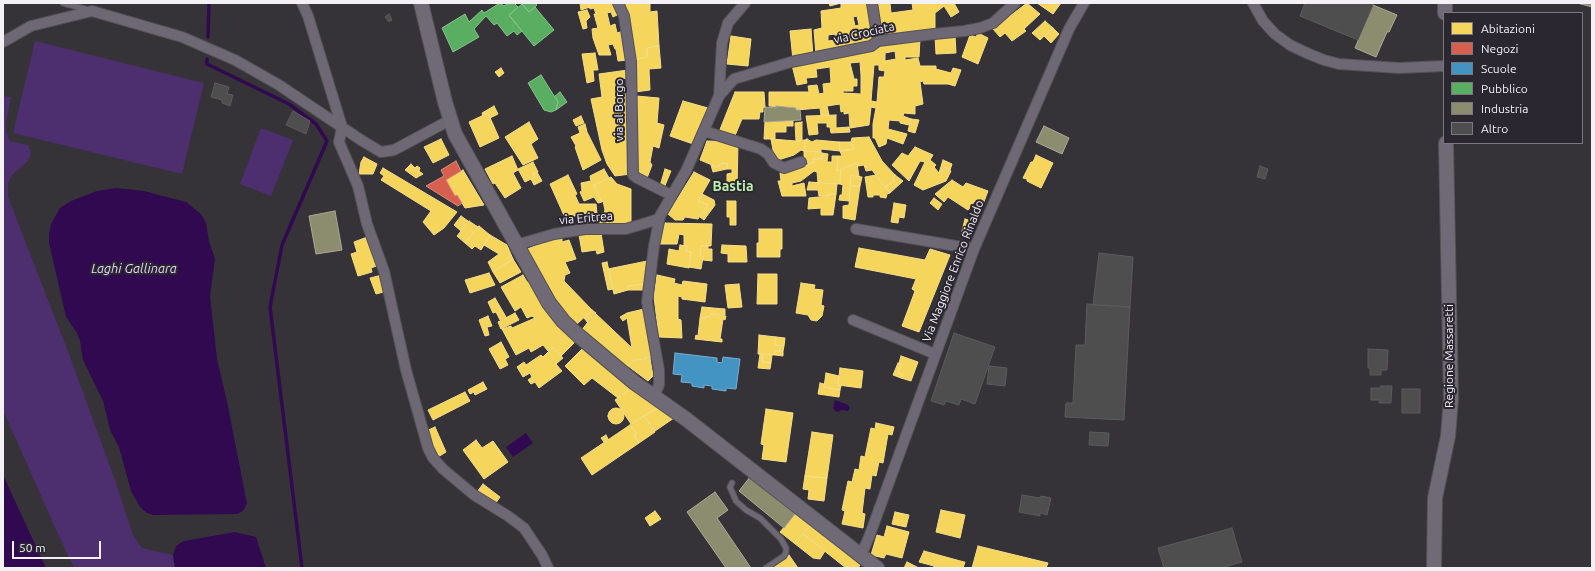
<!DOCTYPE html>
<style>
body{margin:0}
#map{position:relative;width:1595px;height:571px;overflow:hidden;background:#353338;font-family:Ubuntu,sans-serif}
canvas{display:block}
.frame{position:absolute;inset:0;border:4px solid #f3f0f6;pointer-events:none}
.legend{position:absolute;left:1443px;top:12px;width:140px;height:132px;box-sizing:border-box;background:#2b2730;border:1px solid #7b777f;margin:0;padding:5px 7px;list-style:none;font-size:12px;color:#f3f0f6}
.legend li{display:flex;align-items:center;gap:8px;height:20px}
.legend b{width:20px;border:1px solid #7b777f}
.scale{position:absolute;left:12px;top:541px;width:89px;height:18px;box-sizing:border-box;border:2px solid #f3f0f6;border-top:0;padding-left:5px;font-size:12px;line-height:14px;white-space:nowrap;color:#f3f0f6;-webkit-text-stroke:3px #2b2730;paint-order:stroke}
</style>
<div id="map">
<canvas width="1595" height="571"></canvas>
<div class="frame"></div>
<ul class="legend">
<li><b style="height:11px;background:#f6d55c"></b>Abitazioni</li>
<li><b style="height:11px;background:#d6604d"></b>Negozi</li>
<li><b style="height:11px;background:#4393c3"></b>Scuole</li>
<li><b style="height:11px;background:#5aae61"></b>Pubblico</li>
<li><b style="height:11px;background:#8c8c6e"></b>Industria</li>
<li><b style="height:11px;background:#4e4e4f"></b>Altro</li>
</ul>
<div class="scale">50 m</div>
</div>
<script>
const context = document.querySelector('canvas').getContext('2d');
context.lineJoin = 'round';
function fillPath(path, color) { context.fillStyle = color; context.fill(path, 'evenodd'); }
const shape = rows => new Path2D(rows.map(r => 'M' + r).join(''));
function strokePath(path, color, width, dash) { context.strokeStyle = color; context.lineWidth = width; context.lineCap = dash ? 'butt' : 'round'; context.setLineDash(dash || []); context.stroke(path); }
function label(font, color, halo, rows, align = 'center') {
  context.font = font + ' Ubuntu,sans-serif'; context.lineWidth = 4; context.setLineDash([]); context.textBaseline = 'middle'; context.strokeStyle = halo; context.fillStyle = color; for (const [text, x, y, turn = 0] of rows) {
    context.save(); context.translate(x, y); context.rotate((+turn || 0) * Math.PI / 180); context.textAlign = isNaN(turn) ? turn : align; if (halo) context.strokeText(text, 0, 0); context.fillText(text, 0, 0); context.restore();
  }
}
fillPath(shape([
 [35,41,204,83,182,174,13,133],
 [3,96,11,97,6,122,6,132,10,141,28,145,31,154,27,162,12,175,8,183,8,197,69,354,116,483,133,535,142,548,173,555,175,568,74,568,58,534,3,410],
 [261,128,293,140,271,196,240,184]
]), '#4d2e6e');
fillPath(shape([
 [116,188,144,191,186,202,201,214,206,223,209,241,215,259,210,296,217,359,228,406,247,504,243,511,237,514,153,515,147,513,140,507,131,491,119,447,110,430,103,401,83,360,80,341,77,333,66,317,49,243,49,234,51,224,60,208,71,201,97,191],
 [835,400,848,405,850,408,848,411,842,410,838,412,835,411,833,408],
 [526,433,533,443,513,457,506,447],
 [3,475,46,568,3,568],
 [235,532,256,537,266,568,175,568,173,555,176,546,184,541]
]), '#310950');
const homes = shape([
 [580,3,589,3,590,7,581,10,580,3],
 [589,3,615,3,619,14,613,17,611,12,607,13,610,26,615,24,617,33,623,31,628,60,618,61,616,49,615,49,613,44,608,45,611,55,599,55,593,38,592,29,598,28,594,14,596,14,594,8,590,9,589,3],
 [620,3,650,3,650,12,657,11,659,46,647,48,647,57,633,60,626,7,622,8,620,3],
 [829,3,871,3,873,23,872,43,816,55,814,30,822,28,821,11,841,8,841,3,830,6,829,3],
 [857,16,859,25,855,26,853,17,857,16],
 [835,34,836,40,828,41,828,35,835,34],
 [876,3,890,3,891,13,913,10,912,3,954,3,959,12,951,17,944,6,939,10,935,13,935,31,878,38,876,3],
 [1027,3,1040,14,1024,29,1026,31,1012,41,1005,33,1000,37,993,29,1027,3],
 [1037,3,1061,3,1053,14,1037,3],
 [587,10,590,17,586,21,587,28,583,29,578,12,587,10],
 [1045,21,1053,28,1040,40,1032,33,1045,21],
 [1053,28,1059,34,1051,43,1044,36,1053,28],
 [811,29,813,57,793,60,790,31,811,29],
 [978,33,988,38,978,64,962,57,970,35,976,37,978,33],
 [955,35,956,53,936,54,935,36,955,35],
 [731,36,751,39,748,66,727,64,731,36],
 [920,39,919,57,905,57,905,60,918,58,920,66,936,66,936,69,951,73,953,68,961,70,955,86,948,84,924,84,923,81,920,82,923,104,915,106,915,114,904,113,903,116,911,119,909,125,900,123,900,121,889,120,888,129,907,134,903,144,887,138,886,144,879,147,875,138,873,138,873,124,876,108,871,107,869,125,850,128,849,113,844,114,844,111,841,112,840,104,827,106,829,115,821,116,820,108,796,110,796,108,769,106,769,92,809,92,808,86,817,85,819,94,824,93,823,84,831,83,830,67,816,69,817,77,806,78,807,83,797,85,792,65,863,52,893,41,920,39],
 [895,51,896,59,885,61,885,53,895,51],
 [860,62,861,75,861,94,843,93,843,91,853,91,853,86,857,86,857,79,854,79,850,63,860,62],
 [874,65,879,65,879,70,885,71,884,77,879,77,877,102,871,101,874,65],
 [659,46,661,68,649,69,650,90,635,92,633,60,647,57,647,48,659,46],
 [595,53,598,70,593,70,594,81,587,83,582,54,595,53],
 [501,68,504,73,499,77,495,72,501,68],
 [628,70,628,78,618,79,619,83,618,84,619,91,629,91,631,174,615,176,607,164,602,150,591,99,602,97,599,74,628,70],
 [735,92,764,92,765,107,763,108,763,112,760,112,759,119,742,119,734,138,719,132,735,92],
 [636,96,659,98,657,123,664,125,659,148,653,146,650,162,652,165,647,178,636,174,636,96],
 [683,101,708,108,696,145,670,136,683,101],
 [494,106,498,114,490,118,488,113,483,116,482,113,494,106],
 [488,113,499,138,480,147,469,122,488,113],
 [836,115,836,128,849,127,850,132,831,133,830,127,827,127,827,123,817,123,818,134,809,135,806,116,836,115],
 [581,116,584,123,576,126,573,120,581,116],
 [911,119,919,120,915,133,908,131,911,119],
 [793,120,793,126,786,126,786,132,775,132,775,139,764,139,765,122,793,120],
 [529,122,538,139,531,144,538,158,523,165,505,137,529,122],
 [802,122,802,140,796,141,795,123,802,122],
 [585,124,587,132,601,160,583,170,575,147,576,146,571,137,580,133,578,127,585,124],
 [869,137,882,161,895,175,893,177,894,181,885,187,872,170,866,171,864,165,858,166,857,163,837,171,838,156,842,156,840,151,854,149,851,142,852,138,869,137],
 [441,139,449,155,433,163,424,147,441,139],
 [771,139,796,141,805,140,804,151,801,150,794,155,775,161,771,139],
 [807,139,812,142,816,140,839,142,840,151,821,149,821,152,804,151,805,140,807,139],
 [707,141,738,142,737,189,727,189,727,174,732,173,732,169,727,169,727,163,721,164,717,167,700,160,707,141],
 [839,142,851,142,854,149,840,151,839,142],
 [915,147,933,155,930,160,936,165,934,167,939,173,945,167,951,171,946,181,923,190,914,185,925,162,920,161,909,181,892,165,902,153,908,156,915,147],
 [804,151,821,152,822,159,813,159,813,163,808,164,807,160,804,159,804,151],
 [822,153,828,154,827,162,832,162,832,156,838,156,837,171,841,169,840,184,818,183,817,172,814,171,801,181,792,183,792,186,804,183,806,196,782,196,778,181,781,181,780,173,813,163,813,159,822,159,822,153],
 [1036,155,1053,163,1041,188,1027,181,1027,179,1023,178,1031,162,1033,162,1036,155],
 [512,156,518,170,513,173,521,188,505,198,495,183,493,184,485,169,512,156],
 [364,157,377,164,373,174,359,174,361,162,364,157],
 [943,160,952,164,950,170,945,167,939,173,943,160],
 [533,162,538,172,533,174,535,177,525,182,518,169,533,162],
 [727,163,727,169,713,172,711,165,717,167,721,164,727,163],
 [857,163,859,177,851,175,849,201,839,200,840,195,842,195,843,185,840,184,841,169,857,163],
 [411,164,415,168,417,166,420,168,419,171,423,174,416,178,405,170,411,164],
 [383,168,388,171,457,212,444,228,434,235,423,222,431,211,381,180,384,176,380,173,383,168],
 [604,169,609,178,594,185,602,202,598,203,594,197,584,201,580,192,582,191,581,183,591,181,590,176,604,169],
 [665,169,671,171,664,188,660,186,665,169],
 [463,170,484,205,465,208,457,195,455,196,446,180,463,170],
 [537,172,542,181,534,185,531,179,535,177,533,174,537,172],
 [694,172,710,180,698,201,708,205,698,219,685,217,683,220,675,220,668,214,694,172],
 [568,175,577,194,575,195,579,204,596,204,597,214,604,213,605,210,603,201,602,202,594,185,611,177,617,184,631,189,631,225,580,224,580,216,577,215,566,220,550,184,568,175],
 [851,175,862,177,860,186,850,186,851,175],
 [876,175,890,193,887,194,886,198,880,197,880,195,873,195,873,197,868,197,865,177,876,175],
 [895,175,903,181,890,193,885,187,894,181,893,177,895,175],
 [952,180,963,187,966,183,988,191,983,204,975,201,968,210,948,197,944,202,935,194,952,180],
 [809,182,837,184,836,194,827,195,828,196,819,196,818,190,807,190,809,182],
 [850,186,860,186,855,220,843,218,843,206,849,205,850,186],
 [702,194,714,200,715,205,704,220,700,217,708,205,698,201,702,194],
 [836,194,833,215,821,215,821,208,808,209,809,198,828,196,827,195,836,194],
 [934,198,942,204,938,210,930,203,934,198],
 [727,201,736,201,736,225,730,225,730,217,727,217,727,201],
 [894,203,906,205,904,218,899,217,898,223,891,222,894,203],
 [461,216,468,221,461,231,454,225,461,216],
 [965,219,975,222,970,237,961,235,965,219],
 [469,221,478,227,465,243,457,236,469,221],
 [665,223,712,224,711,246,701,246,700,255,703,257,701,269,689,267,691,252,686,251,687,246,684,245,684,235,679,234,677,244,660,244,665,223],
 [479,226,490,235,481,250,475,246,472,249,465,243,479,226],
 [759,229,782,229,782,249,780,249,780,257,757,257,757,243,759,243,759,229],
 [601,233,604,252,597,254,596,250,582,252,579,235,601,233],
 [490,235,507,245,513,259,493,272,488,262,499,254,484,245,490,235],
 [370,236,379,265,371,268,372,272,358,276,351,254,357,252,354,242,370,236],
 [562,237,562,242,569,240,576,259,565,262,570,273,565,275,564,281,592,310,576,325,550,296,525,250,540,244,539,242,562,237],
 [680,245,687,246,686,251,691,252,689,268,667,264,669,249,679,251,680,245],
 [722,245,746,246,747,262,728,262,728,254,721,253,722,245],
 [701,246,708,246,708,249,712,249,712,261,703,260,703,257,700,255,701,246],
 [859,248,925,260,930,249,950,255,919,332,902,326,915,291,912,289,916,279,855,267,859,248],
 [513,259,521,272,500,283,493,272,513,259],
 [652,260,645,284,627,286,628,290,614,294,608,269,652,260],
 [607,262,613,289,608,290,602,263,607,262],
 [489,273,495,285,470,293,465,280,489,273],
 [758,274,777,274,777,304,757,304,758,274],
 [382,275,387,291,376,294,370,278,382,275],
 [523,275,527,282,529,282,576,341,561,356,553,347,548,351,543,345,531,352,529,348,516,355,502,329,511,326,512,328,535,318,532,316,527,318,521,307,515,311,501,287,523,275],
 [657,275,675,279,674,283,682,285,683,281,707,284,705,302,682,299,682,297,678,296,678,319,681,320,682,338,659,337,654,297,657,275],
 [801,283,815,285,814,289,823,290,821,305,824,306,822,316,817,321,811,320,808,315,796,313,801,283],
 [645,284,644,290,628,290,627,286,645,284],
 [739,284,742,307,728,308,725,285,739,284],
 [495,298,506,317,500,320,496,312,493,313,488,302,495,298],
 [702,307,725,309,725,315,711,314,710,317,706,316,706,318,700,318,702,307],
 [644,309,652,357,632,361,627,367,581,331,595,313,632,348,627,318,623,321,620,317,627,313,644,309],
 [592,310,596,313,588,323,584,318,592,310],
 [515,313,519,320,501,329,498,322,515,313],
 [711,314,726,316,725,320,723,319,720,339,722,339,722,342,695,339,696,335,698,336,700,318,706,318,706,316,710,317,711,314],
 [488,316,492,326,487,327,489,335,485,336,479,320,488,316],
 [759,335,776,337,775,345,784,346,783,351,775,351,775,355,758,354,759,335],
 [776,337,785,338,784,346,775,345,776,337],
 [501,342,509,357,505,359,508,365,500,369,489,349,501,342],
 [584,347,631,388,618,398,592,378,584,385,565,366,584,347],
 [552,348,554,348,563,358,556,364,562,371,539,388,535,382,531,384,528,380,532,377,530,373,523,377,517,367,524,362,526,365,541,355,543,357,552,348],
 [775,351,783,351,783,356,775,355,775,351],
 [760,354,762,354,762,362,771,363,770,369,758,368,760,354],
 [762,354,772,355,771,363,762,362,762,354],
 [901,356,918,362,911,381,901,378,903,375,898,373,901,364,899,363,901,356],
 [650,358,653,376,648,381,628,366,632,361,650,358],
 [898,363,901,364,898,373,903,375,901,378,893,375,898,363],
 [840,368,863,371,861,388,838,385,840,368],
 [826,373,839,376,838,385,841,386,840,390,824,387,826,373],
 [483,382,487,389,475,395,474,392,470,394,468,390,483,382],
 [820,383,824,384,824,387,840,390,839,397,818,394,820,383],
 [631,388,657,408,631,424,615,400,631,388],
 [465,392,470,401,433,420,428,410,465,392],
 [657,408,674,418,655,431,644,416,657,408],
 '608 416a8 8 0 1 1 16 0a8 8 0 1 1-16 0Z',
 [766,409,793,413,786,462,762,459,764,445,761,444,766,409],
 [644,416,655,432,639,443,634,436,637,434,630,425,644,416],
 [876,423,894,427,892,435,888,434,883,463,879,462,876,476,872,475,870,489,865,488,862,513,865,514,863,528,842,524,845,511,842,510,848,481,852,482,855,469,859,470,861,456,865,457,871,428,875,429,876,423],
 [630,425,637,434,634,436,639,443,592,475,581,458,630,425],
 [435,427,446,452,438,457,433,448,426,431,435,427],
 [812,432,833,435,827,478,805,476,812,432],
 [606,435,608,439,604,442,601,438,606,435],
 [476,440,482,448,493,441,508,462,484,479,463,450,476,440],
 [805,476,827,478,824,501,808,499,809,490,803,489,805,476],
 [483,484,500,497,495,504,477,492,483,484],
 [941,510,965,515,960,538,936,532,941,510],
 [655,511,661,519,650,526,645,518,655,511],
 [895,512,909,515,906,527,892,524,895,512],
 [795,514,810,526,794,543,780,532,795,514],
 [810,525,860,565,858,568,846,568,803,534,810,525],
 [887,526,909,532,902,558,886,554,884,558,871,555,877,535,884,537,887,526],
 [803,534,825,551,820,559,813,558,794,543,803,534],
 [978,546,1048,563,1046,568,972,568,978,546],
 [924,551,964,562,965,562,963,568,934,568,934,566,919,562,924,551],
 [789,555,798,568,771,568,789,555],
 [907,562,919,568,904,568,907,562]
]);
fillPath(homes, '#f6d55c');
strokePath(homes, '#f5dd8a', 1);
const shops = shape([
 [456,161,461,171,446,180,455,196,457,195,462,203,458,206,426,186,444,176,441,170,456,161]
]);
fillPath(shops, '#d6604d');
strokePath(shops, '#df8b80', 1);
const schools = shape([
 [675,353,717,358,717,362,722,363,723,357,740,359,736,389,726,388,726,391,712,389,712,386,704,385,704,388,692,386,692,383,681,382,682,375,673,374,675,353]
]);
fillPath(schools, '#4393c3');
strokePath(schools, '#78afd2', 1);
const public = shape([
 [500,3,504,6,508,3,514,3,518,7,509,15,522,31,517,35,514,31,507,36,497,23,494,25,486,16,474,29,479,37,453,52,442,28,465,14,469,22,482,10,484,13,500,3],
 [524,3,535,3,537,5,529,12,522,4,524,3],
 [522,4,529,12,535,7,554,30,534,46,509,15,522,4],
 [541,75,558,102,556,110,551,112,544,110,528,83,541,75],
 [560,92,567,102,556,110,558,102,555,96,560,92]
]);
fillPath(public, '#5aae61');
strokePath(public, '#88c28e', 1);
const industry = shape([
 [1577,3,1592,3,1592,7,1577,3],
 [1373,5,1397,15,1389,32,1387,32,1376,57,1355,48,1373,5],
 [776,106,796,108,796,110,800,110,801,120,764,122,765,107,776,108,776,106],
 [1044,126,1069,138,1062,154,1036,142,1044,126],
 [335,211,342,250,316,254,309,216,335,211],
 [750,477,795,514,784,528,739,491,750,477],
 [715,492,728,510,717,518,751,568,726,568,687,512,715,492]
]);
fillPath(industry, '#8c8c6e');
strokePath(industry, '#abaa97', 1);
strokePath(shape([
 [208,37,209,3],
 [207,59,207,64,289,104,316,124,327,141,282,245,270,307,302,568]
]), '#310950', 3.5);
const building = shape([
 [1305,3,1370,3,1373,5,1358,40,1300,16,1305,3],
 [389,14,392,20,389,22,385,17,389,14],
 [215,83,229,87,227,94,233,95,230,106,222,103,222,100,211,97,215,83],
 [293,111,310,121,306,134,286,125,293,111],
 [1260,166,1268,169,1265,179,1257,177,1260,166],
 [1099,253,1133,257,1130,307,1093,305,1099,253],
 [1087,304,1130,307,1124,420,1065,417,1066,403,1073,403,1076,345,1085,345,1087,304],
 [954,333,995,347,975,404,961,399,959,405,946,401,944,405,931,401,954,333],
 [1368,349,1388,350,1387,370,1381,370,1381,375,1370,375,1370,368,1368,368,1368,349],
 [989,366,1007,368,1005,386,987,384,989,366],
 [1381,386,1392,386,1391,403,1379,403,1380,400,1371,400,1371,388,1381,388,1381,386],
 [1402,389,1420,389,1420,413,1402,413,1402,389],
 [1090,432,1109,433,1108,446,1089,445,1090,432],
 [1022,495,1040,498,1041,496,1051,498,1047,515,1040,513,1040,516,1019,512,1022,495],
 [1232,528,1242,562,1221,568,1164,568,1158,548,1232,528]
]);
fillPath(building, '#4e4e4f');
strokePath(building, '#5a5b5b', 1);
const lane = shape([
 [63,3,89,10],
 [732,483,730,487,736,501,746,510,760,518,781,539,786,548,786,552,784,556,766,568]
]);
const street = shape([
 [302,3,308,16,342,127,339,142,358,186,367,224,384,271,406,370,428,448,433,458,443,469,474,495,508,516,524,528,542,555,548,568],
 [618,3,624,16,631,62,633,175,637,178,671,195],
 [872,3,878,41],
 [1253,3,1263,21,1275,34,1290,45,1309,54,1324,60,1339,64,1399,68,1444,66],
 [3,42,31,26,92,11,182,37,235,60,279,85,361,140,381,152,394,150,450,120],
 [719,96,734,79,791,62,871,46,878,41,934,34,964,31,980,28,993,23,1015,3],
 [704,131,761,149,768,154,774,163,784,168,801,162],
 [856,229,974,249],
 [516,245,554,234,585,229,626,229,659,219],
 [853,320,935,354],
 [654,396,659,385,659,370,647,302,654,246,660,216,686,171,719,96,722,43,728,23,745,3],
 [861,555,869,537,974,249,1069,29,1084,3]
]);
const secondary = shape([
 [421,3,445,102,455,134,549,303,563,321,579,336,635,383,686,419,877,568],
 [1445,13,1445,3],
 [1434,568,1435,498,1448,436,1451,399,1446,143]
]);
strokePath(lane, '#535256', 7);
strokePath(street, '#535256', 12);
strokePath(secondary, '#535256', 16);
strokePath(lane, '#6d6874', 5);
strokePath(street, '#6d6874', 10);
strokePath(secondary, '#706a77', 14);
label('12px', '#f3f0f6', '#2b2730', [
 ["via Crociata",864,33,-13],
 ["via al Borgo",619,110,-90],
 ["via Eritrea",586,218,-5],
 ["Via Maggiore Enrico Rinaldo",953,271,-69],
 ["Regione Massaretti",1449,356,-90]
]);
label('italic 13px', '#e5d3fe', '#2b2730', [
 ["Laghi Gallinara",134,269]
]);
label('bold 14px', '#c0efad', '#2b2730', [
 ["Bastia",733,186]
]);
</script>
